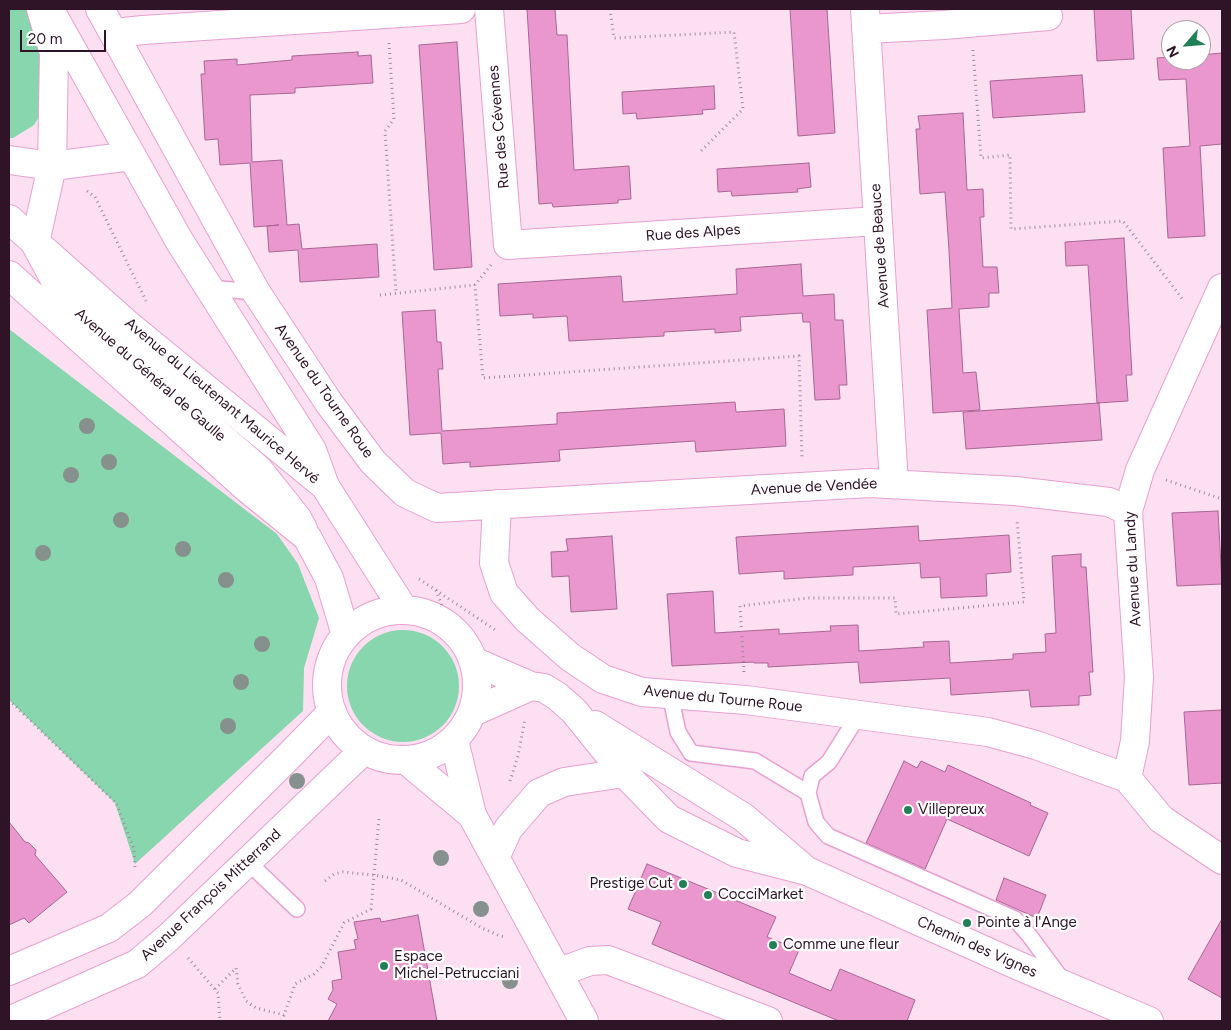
<!DOCTYPE html>
<meta charset="utf-8">
<style>
body{margin:0}
#map{position:relative;width:1231px;height:1030px;overflow:hidden;background:#fddff2;font-family:Figtree,sans-serif}
canvas{display:block}
.frame{position:absolute;inset:0;border:10px solid #2e1426;pointer-events:none}
.north{position:absolute;left:1161px;top:20px;width:50px;height:50px;box-sizing:border-box;background:#fff;border:1px solid #aba1a8;border-radius:50%;rotate:243deg;font-size:14px;font-weight:700;line-height:20px;text-align:center;color:#2e1426}
.north::after{content:'';display:block;margin:auto;width:18px;height:22px;background:#218058;clip-path:polygon(50% 0,100% 100%,50% 72%,0 100%)}
.scale{position:absolute;left:20px;top:30px;width:86px;height:22px;box-sizing:border-box;border:2px solid #2e1426;border-top:0;padding-left:6px;font-size:15px;line-height:18px;white-space:nowrap;color:#2e1426;-webkit-text-stroke:4px #fff;paint-order:stroke}
</style>
<div id="map">
<canvas width="1231" height="1030"></canvas>
<div class="frame"></div>
<div class="north">N</div>
<div class="scale">20 m</div>
</div>
<script>
const context = document.querySelector('canvas').getContext('2d');
context.lineJoin = 'round';
function fillPath(path, color) { context.fillStyle = color; context.fill(path, 'evenodd'); }
const shape = rows => new Path2D(rows.map(r => 'M' + r).join(''));
function strokePath(path, color, width, dash) { context.strokeStyle = color; context.lineWidth = width; context.lineCap = dash ? 'butt' : 'round'; context.setLineDash(dash || []); context.stroke(path); }
function label(font, color, halo, rows, align = 'center') {
  context.font = font + ' Figtree,sans-serif'; context.lineWidth = 4.5; context.setLineDash([]); context.textBaseline = 'middle'; context.strokeStyle = halo; context.fillStyle = color; for (const [text, x, y, turn = 0] of rows) {
    context.save(); context.translate(x, y); context.rotate((+turn || 0) * Math.PI / 180); context.textAlign = isNaN(turn) ? turn : align; if (halo) context.strokeText(text, 0, 0); context.fillText(text, 0, 0); context.restore();
  }
}
fillPath(shape([
 [9,9,29,9,42,33,47,104,34,125,13,138,9,138],
 [9,329,277,534,298,564,319,618,304,668,303,711,135,864,115,803,9,700],
 '347 686a56 56 0 1 1 112 0a56 56 0 1 1-112 0Z'
]), '#87d6ad');
const building = shape([
 [527,9,555,9,557,35,567,35,574,170,629,166,631,199,618,200,618,203,553,207,552,203,539,204,527,9],
 [790,9,827,9,835,133,798,136,790,9],
 [1094,9,1131,9,1134,59,1097,61,1094,9],
 [457,42,472,267,434,270,419,45,457,42],
 [358,52,358,56,371,55,373,83,295,88,295,93,250,95,252,162,282,160,287,225,299,224,302,249,377,244,379,277,300,282,298,250,269,252,267,226,279,225,254,227,250,163,220,165,218,139,205,140,201,74,205,74,204,61,237,59,237,65,292,60,292,56,358,52],
 [1222,53,1222,144,1200,146,1205,236,1168,238,1163,148,1190,146,1186,79,1159,80,1157,58,1171,57,1171,60,1201,60,1201,55,1222,53],
 [1082,75,1085,112,993,118,990,81,1082,75],
 [714,86,715,109,702,110,703,114,637,119,636,113,623,114,622,92,714,86],
 [963,113,967,190,983,189,984,217,980,217,983,267,997,267,999,293,989,293,989,307,959,309,963,373,976,372,980,410,933,413,927,310,952,308,949,250,945,192,920,194,916,129,920,129,918,116,963,113],
 [809,163,811,187,797,189,798,192,732,196,731,191,718,192,717,169,809,163],
 [1124,238,1132,375,1126,375,1128,401,1097,403,1088,265,1066,266,1065,242,1124,238],
 [801,264,803,296,834,294,835,320,843,320,847,385,839,385,840,399,815,400,810,322,803,322,802,313,740,317,741,331,715,333,715,329,664,332,664,336,569,341,567,316,533,318,533,314,500,316,498,284,621,276,623,302,737,294,736,269,801,264],
 [435,310,437,342,441,342,443,369,438,369,442,431,557,424,557,413,735,402,736,412,784,409,786,446,696,452,695,441,559,450,560,461,470,467,470,462,443,464,441,433,410,435,402,312,435,310],
 [1099,403,1102,440,966,449,963,412,1099,403],
 [1218,511,1222,584,1177,586,1172,513,1218,511],
 [918,526,919,541,1009,535,1011,572,986,574,987,596,941,598,940,577,921,578,920,563,853,567,853,575,784,579,784,571,739,574,736,537,918,526],
 [612,536,617,609,571,612,569,576,552,577,551,552,568,551,566,539,612,536],
 [1081,554,1081,567,1086,567,1093,672,1089,672,1091,695,1079,696,1079,705,1031,707,1029,690,951,695,950,678,860,683,858,662,768,667,768,663,754,663,754,662,672,666,667,594,713,591,715,633,779,629,779,634,831,631,830,626,858,625,859,651,924,647,923,642,949,641,950,663,1013,659,1013,654,1046,652,1045,634,1056,633,1052,556,1081,554],
 [1222,710,1222,783,1189,785,1184,712,1222,710],
 [904,761,917,768,921,761,945,772,948,765,1031,803,1030,805,1048,813,1029,856,947,819,925,869,866,843,904,761],
 [9,822,25,842,29,843,36,850,35,855,67,892,29,923,24,918,9,925,9,822],
 [647,864,776,917,767,937,799,950,789,973,831,991,840,969,915,1000,907,1021,839,1021,652,944,661,922,628,909,647,864],
 [1004,878,1046,895,1037,918,996,900,1004,878],
 [418,915,437,1021,328,1021,337,1004,328,999,333,990,332,981,342,979,338,952,356,949,354,940,358,939,354,922,380,918,381,922,418,915],
 [1222,919,1222,998,1188,979,1222,919]
]);
fillPath(building, '#e997cd');
strokePath(building, '#a96693', 1);
const service = shape([
 [209,288,256,292],
 [670,694,678,732,691,753,755,761,808,793,816,822,828,836,1015,919,1029,935,1063,981],
 [808,793,812,776,829,762,859,714],
 [248,862,297,909]
]);
const minor = shape([
 [41,9,54,53,52,166,35,243,68,304,258,469,297,518,303,529],
 [100,9,256,292,329,403,373,462,405,493,437,508,870,483,1015,491,1109,502,1128,511],
 [489,9,508,245,878,221],
 [865,9,894,484],
 [55,19,180,242,312,450,325,486],
 [866,29,944,25,1048,16],
 [114,33,143,30,461,9],
 [9,160,52,166,132,156],
 [497,504,494,563,504,593,527,619,570,657,603,679,642,692,746,700,988,732,1036,745,1127,778],
 [1127,778,1135,741,1139,677,1128,511,1140,470,1222,288],
 [1127,778,1161,819,1222,860],
 [9,971,109,928,140,904,289,756,332,712],
 [557,971,571,968,590,961,608,960,768,1021],
 [9,1021,137,964,169,937,364,750]
]);
const tertiary = shape([
 [454,740,472,815,584,1021],
 [406,760,472,815],
 [496,856,508,829,539,793,564,782,624,773]
]);
const secondary = shape([
 [9,219,127,324,325,486,404,610],
 [9,275,248,489,307,537,329,578,346,635],
 '327 685a75 75 0 1 1 150 0a75 75 0 1 1-150 0Z',
 [473,661,531,686,544,688,557,696,574,711,624,773,669,819,737,853,807,871,1019,966,1149,1021],
 [473,712,531,686],
 [595,725,743,817,802,867]
]);
strokePath(service, '#e8a0cf', 18);
strokePath(minor, '#e8a0cf', 30);
strokePath(tertiary, '#e8a0cf', 30);
strokePath(secondary, '#e8a0cf', 30);
strokePath(shape([
 [610,9,614,38,734,32,743,109,701,151],
 [389,43,394,119,385,131,396,293],
 [973,50,981,158,1010,155,1011,229,1123,221,1184,301],
 [87,191,95,197,146,301],
 [491,265,475,285,483,378,799,356,802,458],
 [380,295,475,285],
 [1166,480,1222,499],
 [419,579,497,631],
 [436,590,442,606],
 [744,672,740,606,808,598,895,598,896,614,1024,602,1017,520],
 [9,700,116,803,134,849,135,870],
 [510,781,518,756,525,719],
 [325,881,334,874,343,872,374,875,401,880,482,928,500,936,506,937],
 [188,958,218,993,220,1021],
 [215,989,236,968,238,984,246,1001,256,1008,284,1015],
 [282,1021,295,984,314,974,322,966,344,923,371,909,379,818]
]), '#a5899b', 3, [1, 4]);
strokePath(service, '#fff', 15);
strokePath(minor, '#fff', 28);
strokePath(tertiary, '#fff', 28);
strokePath(secondary, '#fff', 28);
context.fillStyle = '#86908d';
for (const [x, y] of [
 [87,426],
 [109,462],
 [71,475],
 [121,520],
 [183,549],
 [43,553],
 [226,580],
 [262,644],
 [241,682],
 [228,726],
 [297,781],
 [441,858],
 [481,909],
 [510,981]
]) { context.beginPath(); context.arc(x, y, 8, 0, 2 * Math.PI); context.fill(); }
for (const [x, y, r, color] of [
 [908,810,5,"#218058"],
 [683,884,5,"#218058"],
 [708,895,5,"#218058"],
 [967,923,5,"#218058"],
 [773,945,5,"#218058"],
 [384,966,5,"#218058"]
]) { const dot = new Path2D(); dot.arc(x, y, r, 0, 2 * Math.PI); context.fillStyle = color; context.fill(dot); strokePath(dot, '#fff', 2); }
label('15px', '#2e1426', '#fff', [
 ["Rue des Cévennes",499,127,-95],
 ["Rue des Alpes",693,233,-4],
 ["Avenue de Beauce",880,246,-94],
 ["Avenue du Général de Gaulle",150,375,41],
 ["Avenue du Tourne Roue",324,391,55],
 ["Avenue du Lieutenant Maurice Hervé",222,401,40],
 ["Avenue de Vendée",814,487,-3],
 ["Avenue du Landy",1133,569,-93],
 ["Avenue du Tourne Roue",723,699,6],
 ["Avenue François Mitterrand",211,895,-43],
 ["Chemin des Vignes",977,947,24]
]);
label('15px', '#2e1426', '#fff', [
 ["Villepreux",918,810],
 ["Prestige Cut",673,884,"right"],
 ["CocciMarket",718,895],
 ["Pointe à l'Ange",977,923],
 ["Comme une fleur",783,945],
 ["Espace",394,957],
 ["Michel-Petrucciani",394,974]
], 'left');
</script>
